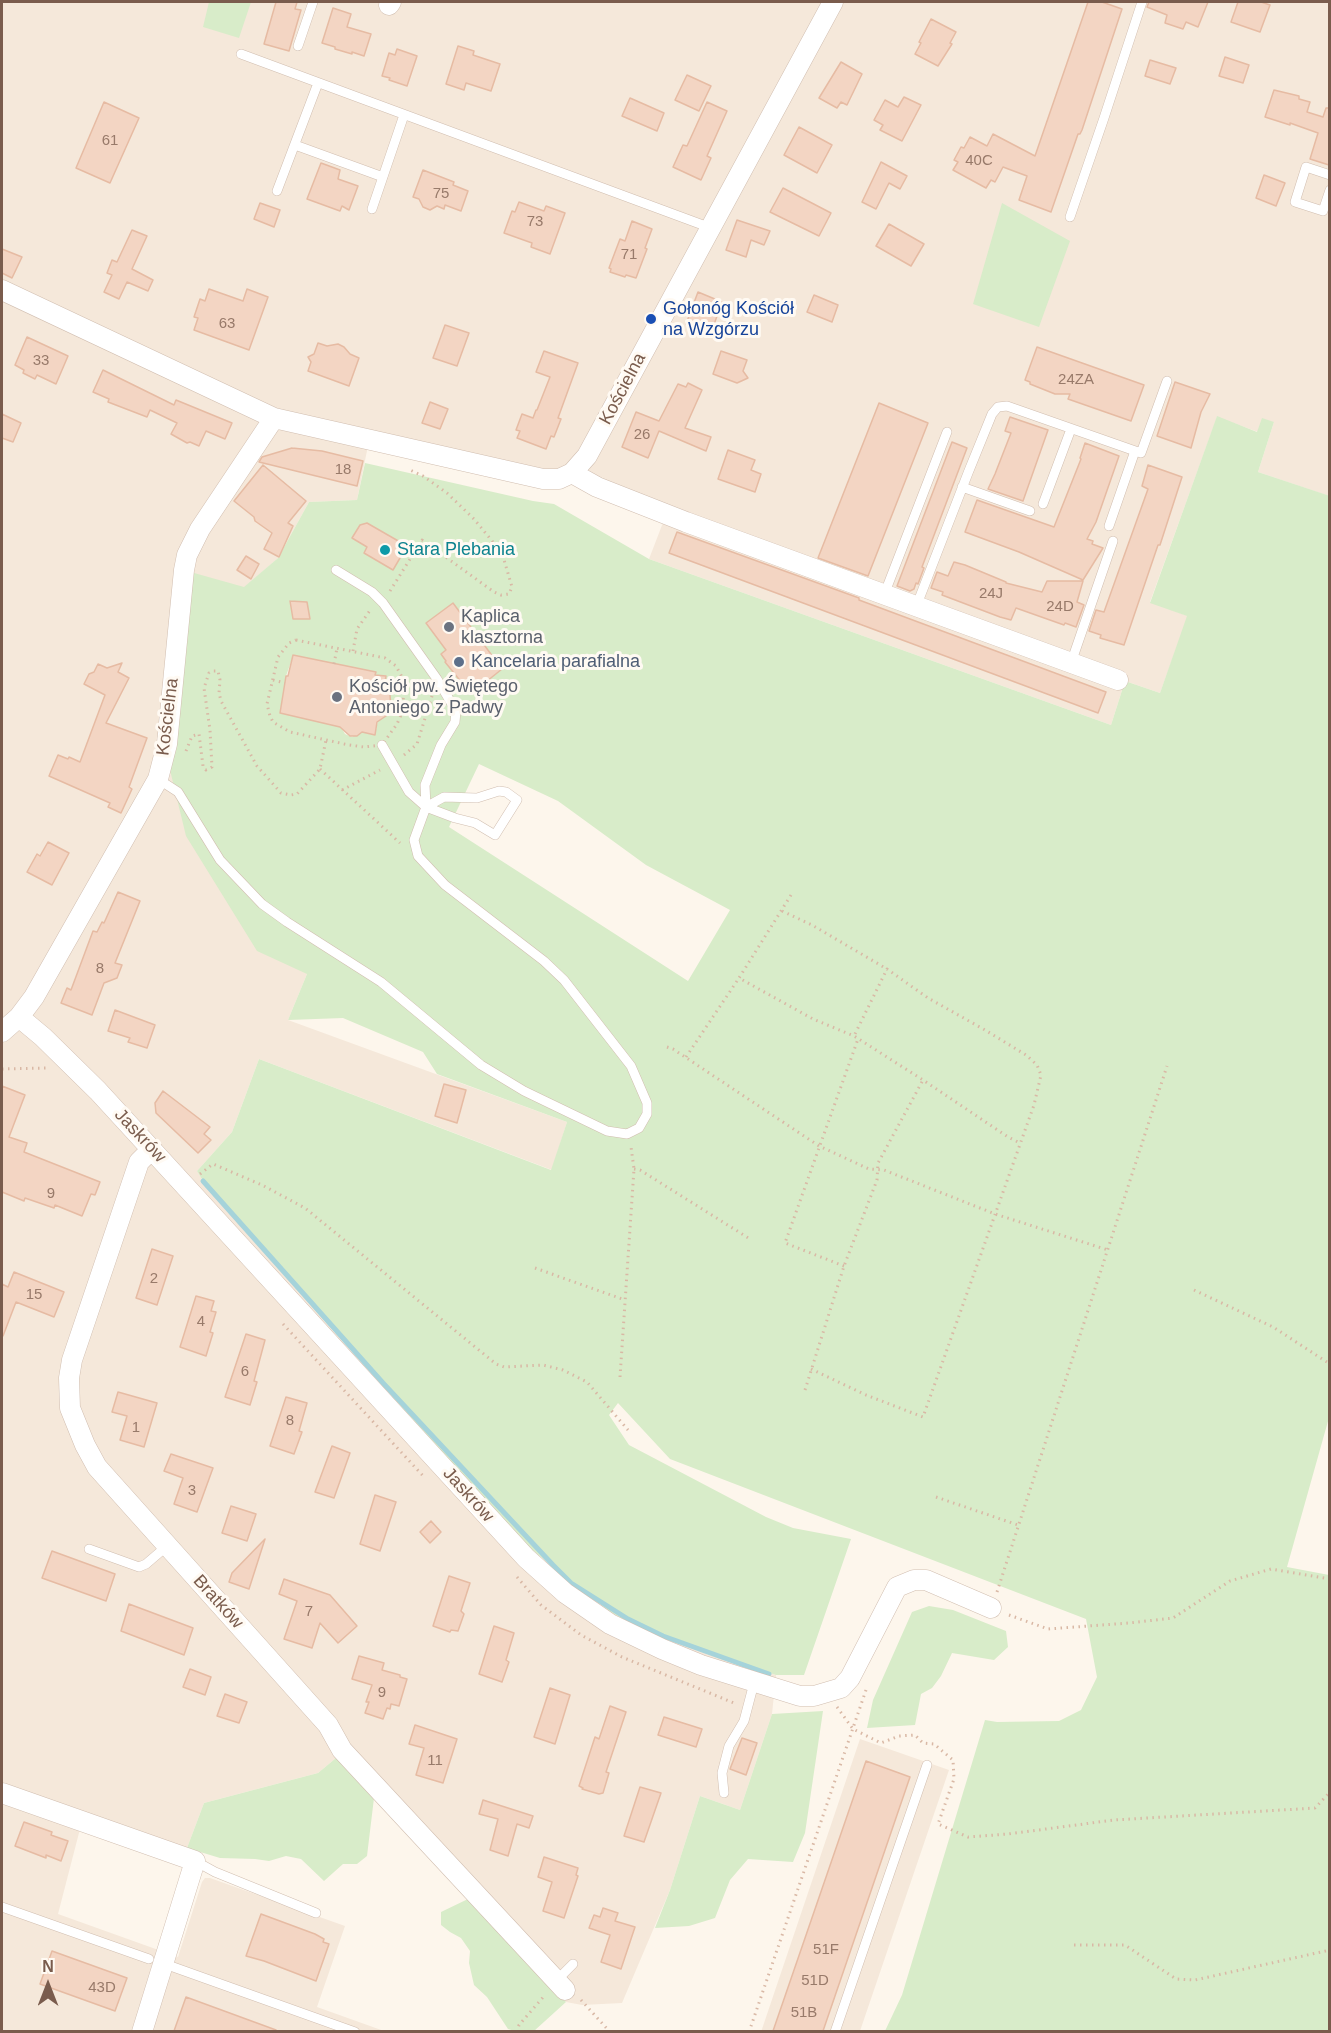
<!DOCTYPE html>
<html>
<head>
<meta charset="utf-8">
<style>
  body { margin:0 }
  #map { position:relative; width:1331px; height:2033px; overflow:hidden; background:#fdf6ec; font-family:Helvetica,sans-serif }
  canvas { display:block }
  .frame { position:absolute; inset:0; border:3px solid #7a5c4d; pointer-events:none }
  .north { position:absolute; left:18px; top:1955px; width:60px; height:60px; -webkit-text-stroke:4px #fffaf3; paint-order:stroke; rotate:0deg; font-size:16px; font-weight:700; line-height:24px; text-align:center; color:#7a5c4d }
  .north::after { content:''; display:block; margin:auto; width:21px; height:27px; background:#7a5c4d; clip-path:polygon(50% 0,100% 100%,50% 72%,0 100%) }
</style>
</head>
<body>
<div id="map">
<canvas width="1331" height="2033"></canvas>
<div class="frame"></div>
<div class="north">N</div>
</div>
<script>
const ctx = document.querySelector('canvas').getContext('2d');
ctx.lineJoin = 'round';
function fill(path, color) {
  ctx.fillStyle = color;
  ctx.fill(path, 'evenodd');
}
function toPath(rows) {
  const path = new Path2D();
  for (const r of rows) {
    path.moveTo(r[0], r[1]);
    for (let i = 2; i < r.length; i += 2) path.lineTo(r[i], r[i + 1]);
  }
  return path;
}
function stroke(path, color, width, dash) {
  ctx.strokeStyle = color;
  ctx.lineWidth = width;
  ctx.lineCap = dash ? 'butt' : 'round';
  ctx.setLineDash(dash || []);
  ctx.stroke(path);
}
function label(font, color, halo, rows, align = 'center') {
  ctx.font = font + ' Helvetica,sans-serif';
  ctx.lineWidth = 6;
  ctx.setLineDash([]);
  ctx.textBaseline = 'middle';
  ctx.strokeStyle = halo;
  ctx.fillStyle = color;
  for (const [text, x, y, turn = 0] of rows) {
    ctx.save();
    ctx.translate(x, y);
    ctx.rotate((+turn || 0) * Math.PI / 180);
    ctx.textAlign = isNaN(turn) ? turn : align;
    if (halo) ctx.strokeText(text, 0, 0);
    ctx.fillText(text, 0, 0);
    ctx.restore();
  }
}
const residential = toPath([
  [2,2,826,2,575,461,554,473,371,431,357,500,309,502,278,558,244,588,307,974,288,1020,567,1122,552,1170,259,1059,232,1132,197,1171,203,1181,516,1537,610,1612,651,1634,776,1675,772,1714,740,1810,700,1796,670,1890,622,2003,582,2005,566,2002,336,1758,318,1773,204,1803,187,1848,80,1829,58,1914,178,1957,202,1882,205,1878,210,1878,345,1926,317,2007,384,2031,2,2032],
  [842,2,1329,2,1329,496,1258,472,1274,422,1258,432,1217,417,1150,602,1188,616,1160,693,1125,681,1111,725,649,559,669,507,600,481,589,470],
  [860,1739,949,1770,860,2031,761,2032]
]);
const green = toPath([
  [209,2,251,2,239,38,203,27],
  [1002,203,1070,241,1039,327,973,304],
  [1217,416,1257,432,1262,418,1274,422,1258,472,1330,496,1330,1414,1287,1567,1329,1575,1329,2031,885,2031,902,1995,985,1720,997,1722,1059,1721,1081,1710,1097,1677,1086,1619,670,1459,618,1403,609,1415,629,1445,766,1517,793,1528,851,1539,804,1675,776,1675,651,1634,610,1612,516,1537,203,1181,197,1171,232,1132,259,1059,551,1170,567,1122,437,1074,423,1052,343,1018,288,1020,307,974,257,951,186,836,170,770,187,571,244,587,278,558,309,502,357,500,365,463,533,501,554,504,649,559,1111,725,1125,681,1160,693,1187,616,1150,603],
  [293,656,375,672,375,675,386,676,384,688,390,695,391,708,386,716,378,720,375,735,361,732,352,737,345,734,341,727,280,713,286,676],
  [479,764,558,801,646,865,730,910,688,981,449,827],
  [929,1606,953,1610,1006,1631,1008,1647,994,1660,952,1653,941,1676,932,1688,921,1694,915,1725,867,1728,873,1700,912,1612],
  [823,1711,805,1833,793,1862,748,1859,730,1880,715,1918,689,1926,655,1928,670,1890,700,1796,740,1810,772,1714],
  [336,1758,374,1798,367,1856,357,1864,343,1864,324,1881,301,1859,286,1856,269,1861,255,1859,220,1858,187,1848,204,1803,318,1773],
  [468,1899,566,2002,534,2031,515,2031,508,2029,487,1997,474,1985,469,1963,470,1951,461,1938,450,1932,441,1925,441,1912]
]);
const stream = toPath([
  [203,1181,383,1383,553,1565,571,1583,628,1619,663,1636,769,1674]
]);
const building = toPath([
  [276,2,297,2,295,9,301,10,289,51,264,44,276,2],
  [1088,2,1102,2,1122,9,1082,130,1080,134,1078,134,1051,212,1019,200,1027,176,1003,167,995,182,991,180,986,188,953,170,958,162,954,160,961,147,964,148,970,137,987,146,993,134,1035,156,1088,2],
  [1149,2,1208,2,1198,27,1186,22,1183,29,1165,23,1167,15,1147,7,1149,2],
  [1238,2,1261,2,1270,5,1260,32,1231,22,1238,2],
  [333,8,351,14,347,27,371,34,364,56,352,52,352,54,335,49,335,47,322,43,333,8],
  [931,19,956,32,950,43,952,44,938,66,915,54,921,43,919,42,931,19],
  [458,46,474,51,473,55,500,64,491,91,466,83,464,90,446,84,458,46],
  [397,49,417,56,407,86,389,80,390,78,382,76,389,53,395,55,397,49],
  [1225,57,1249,65,1243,83,1219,76,1225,57],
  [1150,60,1176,68,1170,84,1145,76,1150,60],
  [841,62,862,74,847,105,841,102,837,108,819,98,841,62],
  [687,75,711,86,699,111,675,100,687,75],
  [1274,90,1299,96,1299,99,1310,102,1307,112,1323,117,1326,108,1329,108,1329,165,1310,159,1318,133,1290,123,1290,125,1265,117,1274,90],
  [904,97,921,105,902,141,880,130,883,125,874,120,885,100,898,107,904,97],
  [630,98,664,113,657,131,622,116,630,98],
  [104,102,139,118,110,183,76,168,104,102],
  [707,102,727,111,707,156,711,158,701,180,673,167,683,145,687,146,707,102],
  [799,127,832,145,817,173,784,155,799,127],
  [881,162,907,176,900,189,889,183,876,209,862,202,881,162],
  [321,163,340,170,338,179,358,186,349,210,342,206,340,211,307,199,321,163],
  [423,170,454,182,453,185,468,191,461,211,445,205,444,209,437,206,430,210,423,207,419,199,413,197,423,170],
  [1264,175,1285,183,1276,206,1256,198,1264,175],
  [783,188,831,213,819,236,770,212,783,188],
  [519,202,544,211,546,206,565,213,550,254,531,247,532,243,504,233,512,211,515,212,519,202],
  [260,203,280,210,274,227,254,219,260,203],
  [737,220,770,231,764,245,751,240,746,257,726,250,737,220],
  [632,221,652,229,645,248,647,249,636,278,626,275,625,277,610,272,611,269,609,268,620,239,625,241,632,221],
  [889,224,924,244,911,266,876,246,889,224],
  [132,230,147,236,132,269,153,280,148,291,127,282,119,299,104,292,112,275,107,273,112,260,117,262,132,230],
  [2,249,22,257,12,278,2,273,2,249],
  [209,289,243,301,247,289,268,297,249,350,194,330,198,318,194,317,200,299,205,301,209,289],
  [698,292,722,302,711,333,686,324,698,292],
  [814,295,838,305,832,322,807,312,814,295],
  [445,325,469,333,457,366,433,358,445,325],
  [27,337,68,356,56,384,37,375,35,379,23,373,24,370,15,365,27,337],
  [318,343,327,346,338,344,344,347,350,354,359,358,349,386,308,371,311,362,308,357,314,354,318,343],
  [1037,347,1144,385,1131,421,1068,399,1070,394,1055,394,1030,384,1030,382,1025,380,1037,347],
  [544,351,578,363,558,418,561,419,554,437,551,436,546,449,517,438,520,431,516,430,522,414,533,418,536,410,537,410,550,377,536,372,544,351],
  [721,351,747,360,743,371,748,378,737,383,713,374,721,351],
  [103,370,174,405,176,400,232,423,225,439,206,431,199,446,190,442,187,443,171,434,177,423,150,410,147,417,108,402,109,399,93,392,103,370],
  [1175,382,1210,394,1201,412,1191,448,1157,436,1175,382],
  [688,383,702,390,685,428,711,437,706,451,659,431,648,458,622,447,636,412,659,421,678,384,686,387,688,383],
  [430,402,448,409,440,429,422,423,430,402],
  [879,403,928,423,868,576,818,558,879,403],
  [2,414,21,423,13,442,2,438,2,414],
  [1010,417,1048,430,1023,501,988,489,995,474,1011,433,1005,431,1010,417],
  [952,442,967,448,925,559,922,567,924,568,918,584,916,583,914,589,910,591,897,586,952,442],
  [1085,443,1119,456,1096,522,1087,539,1093,541,1092,544,1103,548,1083,580,1019,552,965,532,977,500,1054,527,1081,459,1080,458,1085,443],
  [292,448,322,451,363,461,357,486,259,462,262,457,292,448],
  [728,450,755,460,751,470,761,474,755,492,718,479,728,450],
  [263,465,306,501,288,523,293,526,279,557,264,549,272,533,255,521,254,517,234,501,263,465],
  [1148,465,1182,477,1160,545,1158,545,1124,645,1100,638,1101,635,1089,631,1096,610,1104,612,1148,489,1142,486,1148,465],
  [367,523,407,546,393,570,364,553,367,547,352,538,360,525,367,523],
  [677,532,859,598,859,600,1106,692,1098,713,669,553,677,532],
  [246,556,259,564,251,579,237,570,246,556],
  [954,562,965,565,1006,582,1006,583,1042,592,1047,581,1083,581,1077,602,1084,605,1076,627,1065,623,1064,625,1016,608,1011,620,1000,617,942,595,943,592,931,588,937,572,948,576,954,562],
  [290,601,307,602,310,619,293,619,290,601],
  [453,603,502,669,471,694,445,662,446,661,441,654,446,650,426,623,453,603],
  [293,655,376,672,375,675,386,676,384,687,390,695,391,708,386,716,377,722,375,735,362,732,357,736,350,736,340,727,280,713,286,676,288,676,293,655],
  [122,663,118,672,129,678,106,723,147,738,129,787,132,789,121,813,108,807,110,803,49,776,58,755,68,759,69,757,80,762,105,695,84,684,89,674,94,672,98,664,107,668,122,663],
  [48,842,69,853,52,885,27,872,37,854,40,856,48,842],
  [118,892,140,901,115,963,122,965,117,978,104,983,92,1015,61,1003,67,988,71,990,93,931,97,932,102,922,104,923,118,892],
  [115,1010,155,1025,147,1048,128,1042,130,1038,108,1031,115,1010],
  [444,1084,466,1090,457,1123,435,1116,444,1084],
  [2,1086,25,1095,9,1137,27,1143,24,1152,100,1182,95,1195,91,1194,82,1216,55,1205,54,1208,25,1198,24,1201,2,1192,2,1086],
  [163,1091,210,1127,204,1134,211,1140,198,1153,156,1113,155,1103,163,1091],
  [152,1249,173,1256,157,1305,136,1298,152,1249],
  [14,1272,64,1292,54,1317,16,1302,3,1336,2,1336,2,1284,8,1287,14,1272],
  [196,1296,214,1301,211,1311,216,1312,210,1332,213,1333,206,1356,180,1347,196,1296],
  [246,1334,265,1340,254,1381,257,1382,250,1405,225,1397,246,1334],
  [118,1392,157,1403,144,1447,120,1440,127,1416,112,1412,118,1392],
  [286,1397,307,1403,299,1431,302,1432,294,1454,270,1446,286,1397],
  [332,1446,350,1453,334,1498,315,1492,332,1446],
  [171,1454,213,1468,197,1512,174,1504,183,1478,164,1471,171,1454],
  [375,1495,396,1502,380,1551,360,1544,375,1495],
  [231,1506,256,1514,247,1541,222,1533,231,1506],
  [431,1521,441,1532,430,1543,420,1532,431,1521],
  [265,1539,249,1589,229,1582,232,1573,265,1539],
  [52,1551,115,1574,106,1601,42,1578,52,1551],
  [449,1576,470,1583,461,1611,464,1614,458,1631,451,1630,450,1632,433,1626,449,1576],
  [284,1579,330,1595,357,1626,338,1643,320,1623,312,1648,284,1639,297,1601,279,1594,284,1579],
  [129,1604,193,1628,184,1655,121,1631,129,1604],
  [494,1626,514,1633,506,1660,509,1662,502,1682,479,1674,494,1626],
  [359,1656,384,1663,382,1670,400,1675,400,1677,407,1679,399,1706,391,1704,390,1709,387,1708,383,1719,365,1713,369,1702,366,1702,372,1685,352,1679,359,1656],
  [190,1669,211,1677,205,1695,183,1687,190,1669],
  [550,1688,570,1695,555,1744,534,1737,550,1688],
  [225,1694,247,1702,239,1723,217,1716,225,1694],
  [610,1706,626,1712,606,1772,609,1773,603,1793,599,1794,582,1789,583,1788,579,1786,595,1737,599,1739,610,1706],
  [664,1717,702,1729,696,1747,658,1735,664,1717],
  [415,1725,457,1739,443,1783,416,1775,424,1748,409,1744,415,1725],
  [742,1738,757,1743,746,1775,730,1769,742,1738],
  [866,1761,910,1777,823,2031,773,2031,866,1761],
  [640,1787,661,1793,644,1842,624,1836,640,1787],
  [483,1800,533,1816,529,1828,517,1824,508,1856,490,1850,498,1819,479,1814,483,1800],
  [24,1822,52,1832,51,1835,68,1841,61,1861,46,1855,46,1858,15,1846,24,1822],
  [544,1857,578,1868,576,1875,578,1876,564,1918,543,1911,552,1882,538,1877,544,1857],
  [603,1908,618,1913,615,1921,635,1927,621,1969,601,1962,610,1935,589,1928,594,1915,600,1917,603,1908],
  [261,1914,315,1934,324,1939,323,1942,329,1944,316,1981,264,1961,246,1956,261,1914],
  [52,1951,127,1978,115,2011,40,1984,52,1951],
  [186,1997,276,2030,275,2031,174,2031,186,1997]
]);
const path = toPath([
  [390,591,422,540,494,592,501,595,509,594,512,587,502,553,474,519,447,493,423,476,410,470],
  [296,640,385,658,396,666,402,677,404,693,401,715,397,724,382,745,364,747,349,745,290,732,273,722,270,716,267,704,278,657,289,643,296,640],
  [353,651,357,629,371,609],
  [334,664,337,648],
  [273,680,285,683],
  [391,703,401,705],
  [186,751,192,736,199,734,203,766,206,770,212,767,210,730,204,688,209,673,213,671,218,671,220,680,219,693,221,701,257,766,281,793,291,795,297,794,320,769,326,740],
  [404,755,417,744,432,696],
  [320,769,400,843],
  [342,790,380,770],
  [791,895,739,978,813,1019,854,1036,923,1080,1008,1137,1020,1143],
  [782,911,812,925,887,969],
  [667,1047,673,1049,819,1146,869,1169,884,1170,995,1214,1108,1250],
  [686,1057,739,978],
  [2,1069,47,1068],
  [634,1169,640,1170,750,1239],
  [200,1174,213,1164,262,1185,305,1208,496,1364,504,1367,543,1365,563,1370,587,1382,628,1430],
  [844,1266,785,1243,858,1039],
  [535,1268,625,1300],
  [1194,1290,1273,1327,1330,1364],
  [283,1324,425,1478],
  [811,1369,866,1395,923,1417,1034,1105,1041,1075,1037,1065,1026,1055,985,1030,928,998,887,969,854,1036],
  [620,1377,634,1169,631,1147],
  [805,1390,844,1266,877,1180,878,1163,923,1080],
  [936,1497,1018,1525],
  [517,1577,541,1605,581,1635,622,1657,734,1703],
  [997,1592,1167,1066],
  [1009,1615,1048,1629,1129,1623,1173,1618,1230,1581,1271,1569,1330,1579],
  [837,1707,853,1729,881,1743,899,1736,915,1735,923,1743,934,1744,953,1760,954,1779,938,1824,968,1837,1008,1834,1114,1820,1315,1808,1330,1792],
  [1074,1945,1125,1945,1176,1979,1195,1980,1330,1950],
  [581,2000,610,2032],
  [517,2032,519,2025,545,1995],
  [749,2032,866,1690]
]);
const lane = toPath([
  [298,46,313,2],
  [241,54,711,228],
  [295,145,383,177],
  [1330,175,1306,167,1295,202,1323,211,1330,190],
  [277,191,318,83],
  [372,209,404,115],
  [1070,217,1104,118,1142,2],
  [962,487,1030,511],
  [1043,504,1071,429],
  [1109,526,1135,451],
  [884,595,947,432],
  [916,607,968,473,992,414,998,407,1007,406,1141,453,1167,381],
  [1071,663,1113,541],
  [382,745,409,792,426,807,455,818,475,823,495,835,517,800,506,792,499,791,477,798,444,797,426,807],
  [158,779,178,792,220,860,262,904,287,922,381,982,481,1065,524,1091,607,1131,627,1134,639,1128,647,1114,647,1103,631,1066,564,980,544,961,445,885,418,856,414,840,426,807,425,785,441,745,455,722,456,711,437,679,383,603,372,592,336,570],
  [89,1549,139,1567,146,1564,167,1546],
  [724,1793,722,1773,729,1746,744,1721,754,1683],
  [195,1861,215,1872,316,1913],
  [2,1907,149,1959],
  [162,1963,355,2032],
  [556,1981,573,1964],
  [835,2032,927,1765]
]);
const street = toPath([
  [389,5,391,2],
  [2,290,274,418,543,479,559,479,572,473,587,456,833,2],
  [572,473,597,487,686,522,1118,680],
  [19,1017,43,1037,98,1091,526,1558,565,1593,610,1624,662,1649,701,1665,800,1696,814,1696,841,1688,850,1678,897,1587,914,1580,926,1580,991,1608],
  [2,1032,19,1017,34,997,158,779,167,744,184,570,187,555,200,529,274,418],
  [152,1149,139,1162,72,1360,69,1378,70,1408,85,1445,97,1467,328,1725,342,1750,565,1990],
  [2,1793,195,1861,142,2032]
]);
const markers = [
  [651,319,6,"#1a4fb4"],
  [385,550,6,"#0f9aa8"],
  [449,627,6,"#6b7280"],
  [459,662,6,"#5c6f8a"],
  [337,697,6,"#6b7280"]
];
const numberNames = [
  ["61",110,141],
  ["40C",979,161],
  ["75",441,194],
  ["73",535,222],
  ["71",629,255],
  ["63",227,324],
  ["33",41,361],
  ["24ZA",1076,380],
  ["26",642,435],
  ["18",343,470],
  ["24J",991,594],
  ["24D",1060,607],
  ["8",100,969],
  ["9",51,1194],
  ["2",154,1279],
  ["15",34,1295],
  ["4",201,1322],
  ["6",245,1372],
  ["8",290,1421],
  ["1",136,1428],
  ["3",192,1491],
  ["7",309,1612],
  ["9",382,1693],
  ["11",435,1761],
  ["51F",826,1950],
  ["51D",815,1981],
  ["43D",102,1988],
  ["51B",804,2013]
];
const transitNames = [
  ["Gołonóg Kościół",663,309],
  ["na Wzgórzu",663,330]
];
const streetNames = [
  ["Kościelna",623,389,-62],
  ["Kościelna",168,717,-83],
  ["Jaskrów",140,1136,47],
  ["Jaskrów",468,1495,48],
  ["Bratków",218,1602,48]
];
const cultureNames = [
  ["Stara Plebania",397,550]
];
const worshipNames = [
  ["Kaplica",461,617],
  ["klasztorna",461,638],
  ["Kościół pw. Świętego",349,687],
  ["Antoniego z Padwy",349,708]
];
const serviceNames = [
  ["Kancelaria parafialna",471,662]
];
fill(residential, '#f5e8da');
fill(green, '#d8ecc9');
stroke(stream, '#a5d3da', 5);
fill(building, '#f3d5c3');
stroke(building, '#e6bba3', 1.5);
stroke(lane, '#d1beb0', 10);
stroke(street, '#d1beb0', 21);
stroke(path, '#d9b8a5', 3, [1.5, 4.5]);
stroke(lane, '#fff', 9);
stroke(street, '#fff', 20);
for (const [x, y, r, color] of markers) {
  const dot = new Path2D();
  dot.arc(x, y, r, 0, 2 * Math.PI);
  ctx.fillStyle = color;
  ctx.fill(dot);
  stroke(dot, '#fffaf3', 2);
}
label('15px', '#987a6a', null, numberNames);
label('18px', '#164399', '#fffaf3', transitNames, 'left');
label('18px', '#7a5c4d', '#fffaf3', streetNames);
label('18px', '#0d838f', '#fffaf3', cultureNames, 'left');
label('18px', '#5b616d', '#fffaf3', worshipNames, 'left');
label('18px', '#4e5e75', '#fffaf3', serviceNames, 'left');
</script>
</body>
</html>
